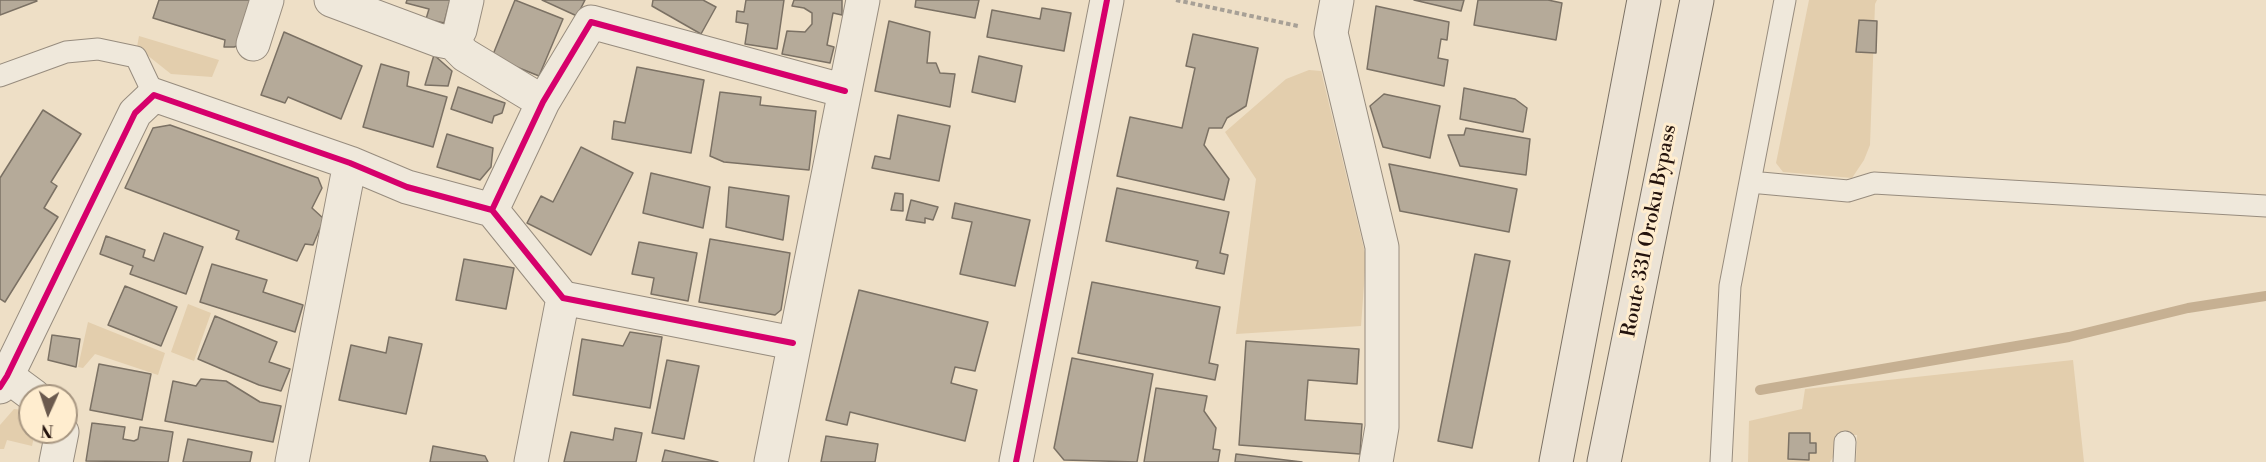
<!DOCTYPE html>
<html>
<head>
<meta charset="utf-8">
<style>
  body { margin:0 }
  #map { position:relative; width:2266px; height:462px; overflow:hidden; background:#eedfc6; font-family:"Libre Bodoni",serif }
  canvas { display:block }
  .north { position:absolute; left:18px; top:384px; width:60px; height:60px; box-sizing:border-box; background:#ffedcf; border:2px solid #a79681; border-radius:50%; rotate:183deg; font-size:16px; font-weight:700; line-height:24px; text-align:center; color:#24130d }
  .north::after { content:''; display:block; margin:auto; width:21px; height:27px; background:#6b5a4e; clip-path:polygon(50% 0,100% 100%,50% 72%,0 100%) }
</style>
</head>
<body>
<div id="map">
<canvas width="2266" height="462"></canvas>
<div class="north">N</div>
</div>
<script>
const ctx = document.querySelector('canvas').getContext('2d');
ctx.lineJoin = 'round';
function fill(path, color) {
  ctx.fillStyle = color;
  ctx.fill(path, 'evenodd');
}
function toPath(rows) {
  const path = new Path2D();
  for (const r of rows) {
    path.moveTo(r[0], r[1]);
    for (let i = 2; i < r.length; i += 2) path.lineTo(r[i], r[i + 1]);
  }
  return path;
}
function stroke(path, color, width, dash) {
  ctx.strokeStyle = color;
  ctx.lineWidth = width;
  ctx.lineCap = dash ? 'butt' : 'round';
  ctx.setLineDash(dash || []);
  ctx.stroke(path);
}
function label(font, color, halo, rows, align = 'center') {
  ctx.font = font + ' "Libre Bodoni",serif';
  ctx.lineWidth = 6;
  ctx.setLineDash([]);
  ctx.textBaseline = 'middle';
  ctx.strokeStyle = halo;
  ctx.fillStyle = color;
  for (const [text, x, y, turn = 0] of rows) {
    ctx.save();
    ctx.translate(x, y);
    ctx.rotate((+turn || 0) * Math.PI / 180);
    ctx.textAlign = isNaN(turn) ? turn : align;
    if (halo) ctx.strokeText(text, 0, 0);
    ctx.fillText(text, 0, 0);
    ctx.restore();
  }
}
const green = toPath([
  [1809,0,1877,0,1875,4,1870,145,1864,160,1852,178,1783,172,1776,163],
  [139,36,219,60,212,77,171,74,137,47],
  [1309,70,1321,71,1366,257,1361,326,1236,334,1256,179,1225,132,1286,79],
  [188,304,211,313,194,361,171,352],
  [88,322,165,353,158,375,95,354,83,368,78,367],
  [2073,360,2084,462,1856,462,1857,435,1835,435,1835,454,1830,462,1748,462,1749,421,1802,409,1805,389],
  [14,409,24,410,30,415,30,432,35,432,32,446,7,440,4,449,0,449,0,425]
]);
const stream = toPath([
  [1760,390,2069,337,2188,308,2266,296]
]);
const building = toPath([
  [0,0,36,0,37,1,0,15,0,0],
  [159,0,252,0,240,45,234,47,224,47,225,40,153,18,159,0],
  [407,0,450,0,444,23,426,19,429,9,406,3,407,0],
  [515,0,563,19,539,76,492,57,515,0],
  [542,0,585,0,577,16,542,0],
  [653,0,703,0,716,7,701,34,652,6,653,0],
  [746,0,784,0,777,49,745,44,748,24,736,22,737,11,744,12,746,0],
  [794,0,842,0,842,15,833,13,827,45,834,47,830,63,782,54,787,31,805,32,812,24,812,13,804,8,792,6,794,0],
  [916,0,979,0,975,18,915,7,916,0],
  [1414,0,1464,0,1461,11,1414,0],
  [1478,0,1548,0,1562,3,1556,40,1474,25,1478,0],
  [1376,6,1449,22,1447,40,1441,39,1438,58,1448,60,1444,86,1367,69,1376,6],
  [1042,8,1071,13,1064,51,987,37,992,10,1040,19,1042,8],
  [1859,20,1877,21,1876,53,1856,52,1859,20],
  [889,21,930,32,927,63,936,63,940,73,955,74,950,107,875,91,889,21],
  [284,32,362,66,341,119,288,97,285,103,261,95,284,32],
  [1193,34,1258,48,1246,106,1227,118,1222,128,1209,128,1204,145,1229,179,1224,200,1117,176,1130,117,1182,128,1195,68,1186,66,1193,34],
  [434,55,452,71,448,86,425,85,434,55],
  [979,56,1022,66,1015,102,972,92,979,56],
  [381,64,409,72,407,86,447,97,433,147,363,127,381,64],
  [637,67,704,80,691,153,612,139,614,121,625,123,637,67],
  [458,87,505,103,502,113,494,116,492,123,451,109,458,87],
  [1464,88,1515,99,1527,108,1523,132,1460,119,1464,88],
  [720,92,761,97,760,105,816,111,809,170,724,162,710,156,720,92],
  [1384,94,1440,106,1430,158,1383,147,1370,106,1384,94],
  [43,110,81,134,51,182,57,186,44,208,58,217,5,302,0,299,0,178,43,110],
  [898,115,950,126,939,181,872,168,875,156,890,159,898,115],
  [170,125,318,178,322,188,312,208,324,219,313,245,305,244,297,261,236,239,239,231,125,188,153,128,170,125],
  [1466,128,1530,139,1526,175,1460,166,1448,135,1464,135,1466,128],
  [447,134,493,148,491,167,480,180,437,167,447,134],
  [581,147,633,173,591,255,527,223,541,196,553,202,581,147],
  [1389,164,1517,189,1509,232,1400,211,1389,164],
  [651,173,710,187,703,228,643,213,651,173],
  [729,187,789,196,783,240,726,227,729,187],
  [1117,188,1229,212,1220,253,1228,255,1224,274,1196,268,1198,261,1106,241,1117,188],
  [895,193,903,194,903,211,891,210,895,193],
  [911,200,938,207,933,220,925,218,925,223,906,220,911,200],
  [955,203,1030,220,1015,286,960,274,972,222,952,218,955,203],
  [164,233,203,247,186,294,130,274,133,266,100,254,106,236,145,250,143,257,154,261,164,233],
  [710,239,790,253,781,310,775,315,699,302,710,239],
  [639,242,697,253,688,301,651,294,654,278,632,274,639,242],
  [1475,254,1510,261,1472,448,1438,441,1475,254],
  [464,259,514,268,506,309,456,300,464,259],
  [212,264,267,280,263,292,303,305,295,332,200,302,212,264],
  [1092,282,1220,307,1209,363,1218,365,1215,380,1078,353,1092,282],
  [125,286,177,307,161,346,108,325,125,286],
  [859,290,988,322,975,371,955,367,951,383,977,390,965,441,850,412,847,425,826,420,859,290],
  [215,316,277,342,269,362,290,369,281,391,259,385,198,359,215,316],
  [630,332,662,337,650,408,573,395,582,339,623,346,630,332],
  [52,335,80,339,76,367,48,360,52,335],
  [389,337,422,344,406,414,339,400,351,345,386,353,389,337],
  [1246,341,1359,349,1357,384,1308,380,1305,420,1362,424,1360,454,1239,445,1246,341],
  [1072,358,1153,374,1137,462,1064,460,1054,448,1072,358],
  [667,360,699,366,684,439,652,433,667,360],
  [99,364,151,374,142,420,90,410,99,364],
  [201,379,226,381,260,402,281,406,273,442,165,421,173,381,196,386,201,379],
  [1156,388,1207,396,1204,411,1216,428,1213,449,1220,450,1218,462,1144,462,1156,388],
  [92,423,125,427,123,439,134,441,138,439,140,427,173,432,168,462,86,461,92,423],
  [615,428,642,433,636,462,564,462,571,432,613,440,615,428],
  [1789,433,1810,433,1810,443,1816,443,1816,453,1809,453,1809,460,1788,459,1789,433],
  [826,436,878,444,875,462,821,462,826,436],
  [188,439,252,452,250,462,183,462,188,439],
  [433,446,485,456,488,462,430,462,433,446],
  [665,450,718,462,662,462,665,450],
  [1236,454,1302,462,1235,462,1236,454]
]);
const path = toPath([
  [1176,0,1298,26]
]);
const service = toPath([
  [0,76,66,52,98,49,136,57,154,95],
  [1750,182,1848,191,1874,183,2266,206],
  [1721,462,1730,286,1785,0],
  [1844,462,1845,442]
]);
const minor = toPath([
  [331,0,438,40,453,43,465,55,543,102],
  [1337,0,1331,33,1382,247,1382,427,1376,462],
  [453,43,460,30,467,0],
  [253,44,267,0],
  [492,210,543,102,591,22,845,91],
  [7,376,34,396],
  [0,387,7,376,135,113,154,95,350,163,407,187,492,210,563,298,793,343],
  [56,462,62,432],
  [292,462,350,163],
  [531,462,563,298],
  [771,462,863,0]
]);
const tertiary = toPath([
  [1016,462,1107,0]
]);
const trunk = toPath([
  [1556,462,1644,0],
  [1604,462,1697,0]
]);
const cycleway = toPath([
  [492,210,543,102,591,22,845,91],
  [0,387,7,376,135,113,154,95,350,163,407,187,492,210,563,298,793,343],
  [1016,462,1107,0]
]);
const streetNames = [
  ["Route 331 Oroku Bypass",1650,231,-79]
];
fill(green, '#e3cead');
stroke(stream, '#c6b092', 10);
fill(building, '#b5aa99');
stroke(building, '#7b7164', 1.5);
stroke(service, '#978c7e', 23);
stroke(minor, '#978c7e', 35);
stroke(tertiary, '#978c7e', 35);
stroke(trunk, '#7b7164', 35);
stroke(path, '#a7a096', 4, [4.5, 3]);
stroke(service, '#efe8db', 21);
stroke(minor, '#efe8db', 33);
stroke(tertiary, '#efe8db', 33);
stroke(trunk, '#ece3d5', 33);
stroke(cycleway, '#d6006c', 6);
label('20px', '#24130d', '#ffedcf', streetNames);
</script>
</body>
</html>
